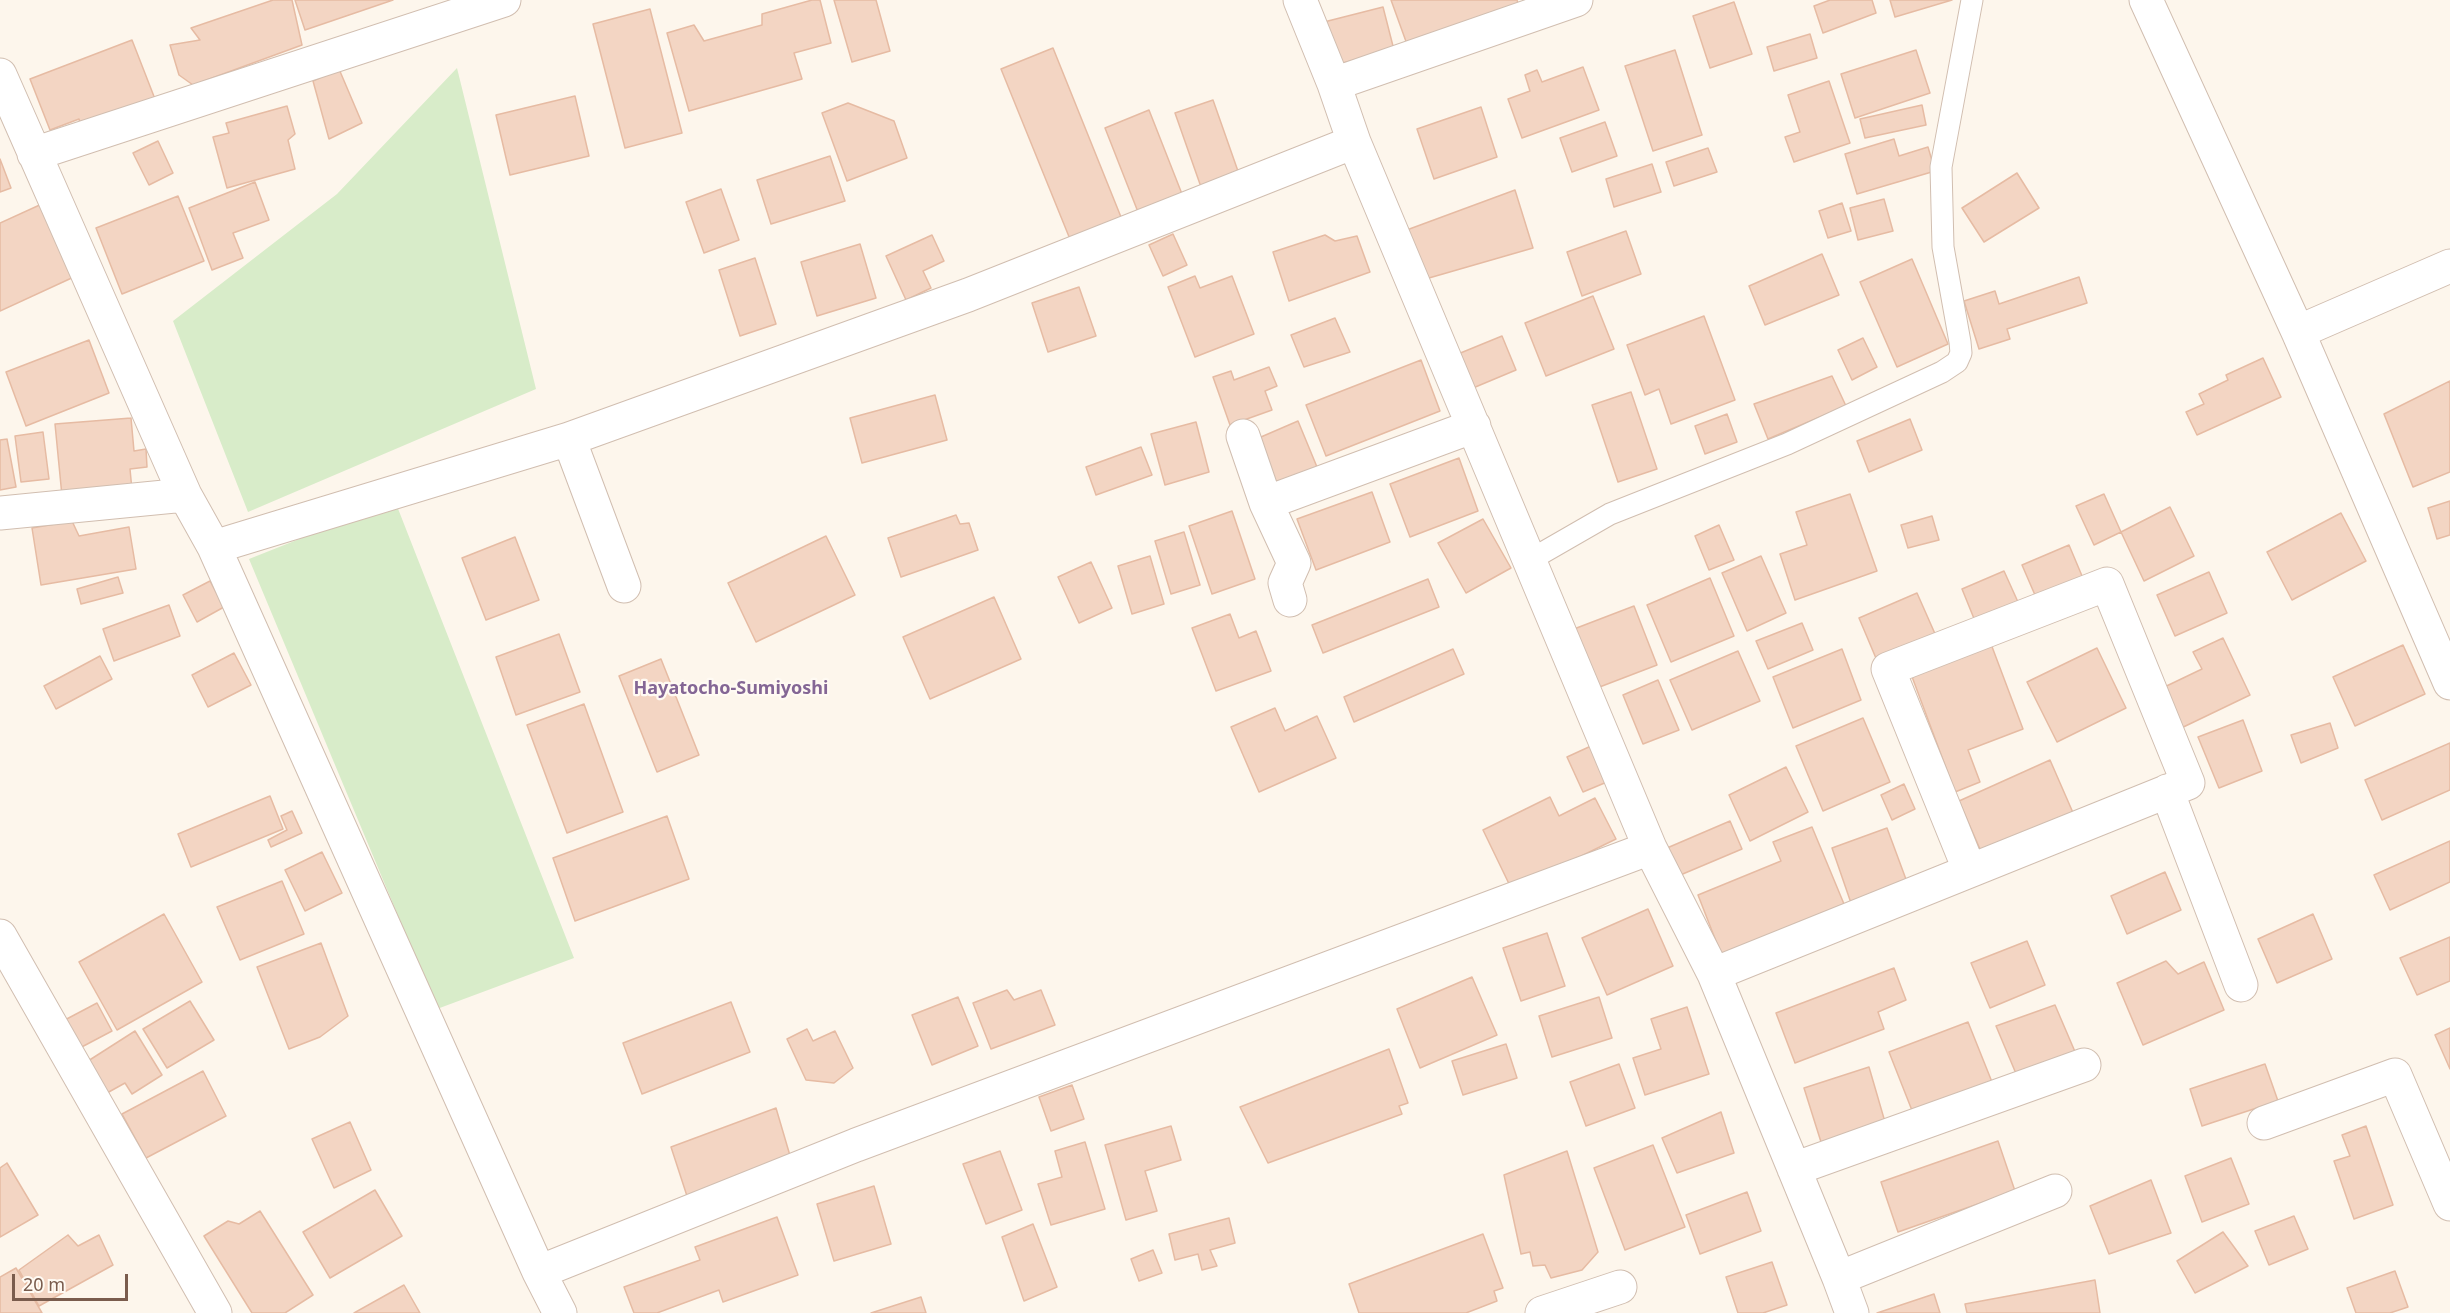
<!DOCTYPE html>
<html>
<head>
<meta charset="utf-8">
<style>
  body { margin:0 }
  #map { position:relative; width:2450px; height:1313px; overflow:hidden; background:#fdf6ec; font-family:"Noto Sans",sans-serif }
  canvas { display:block }
  .scale { position:absolute; left:12px; top:1274px; width:116px; height:27px; box-sizing:border-box; border:3px solid #7a5c4d; border-top:0; padding-left:8px; font-size:18px; line-height:21px; white-space:nowrap; color:#7a5c4d; -webkit-text-stroke:4px #fffaf3; paint-order:stroke }
</style>
</head>
<body>
<div id="map">
<canvas width="2450" height="1313"></canvas>
<div class="scale">20 m</div>
</div>
<script>
const ctx = document.querySelector('canvas').getContext('2d');
ctx.lineJoin = 'round';
function fill(path, color) {
  ctx.fillStyle = color;
  ctx.fill(path, 'evenodd');
}
function toPath(rows) {
  const path = new Path2D();
  for (const r of rows) {
    path.moveTo(r[0], r[1]);
    for (let i = 2; i < r.length; i += 2) path.lineTo(r[i], r[i + 1]);
  }
  return path;
}
function stroke(path, color, width, dash) {
  ctx.strokeStyle = color;
  ctx.lineWidth = width;
  ctx.lineCap = dash ? 'butt' : 'round';
  ctx.setLineDash(dash || []);
  ctx.stroke(path);
}
function label(font, color, halo, rows, align = 'center') {
  ctx.font = font + ' "Noto Sans",sans-serif';
  ctx.lineWidth = 4.5;
  ctx.setLineDash([]);
  ctx.textBaseline = 'middle';
  ctx.strokeStyle = halo;
  ctx.fillStyle = color;
  for (const [text, x, y, turn = 0] of rows) {
    ctx.save();
    ctx.translate(x, y);
    ctx.rotate((+turn || 0) * Math.PI / 180);
    ctx.textAlign = isNaN(turn) ? turn : align;
    if (halo) ctx.strokeText(text, 0, 0);
    ctx.fillText(text, 0, 0);
    ctx.restore();
  }
}
const green = toPath([
  [457,68,536,389,248,512,173,321,337,194],
  [395,501,574,958,437,1009,249,559]
]);
const building = toPath([
  [273,0,292,0,302,45,193,85,179,75,170,45,200,40,191,28,273,0],
  [295,0,393,0,305,30,295,0],
  [812,0,820,0,831,43,794,53,802,79,689,111,667,33,694,25,704,41,762,25,762,14,812,0],
  [834,0,876,0,890,51,852,62,834,0],
  [1391,0,1517,0,1520,9,1408,47,1391,0],
  [1830,0,1872,0,1876,13,1823,33,1814,6,1830,0],
  [1890,0,1952,0,1895,17,1890,0],
  [1734,2,1752,54,1710,68,1693,16,1734,2],
  [1383,7,1394,50,1335,65,1324,22,1383,7],
  [650,9,682,133,625,148,593,24,650,9],
  [1810,34,1817,58,1774,71,1767,47,1810,34],
  [132,40,155,99,82,128,79,119,50,130,30,79,132,40],
  [1053,48,1125,227,1074,249,1001,69,1053,48],
  [1675,50,1702,135,1653,151,1625,66,1675,50],
  [1916,50,1930,93,1855,118,1841,74,1916,50],
  [1583,67,1599,110,1522,138,1508,99,1530,91,1525,75,1537,70,1542,82,1583,67],
  [339,69,362,123,329,139,313,81,339,69],
  [1829,81,1850,143,1794,162,1785,137,1800,132,1788,95,1829,81],
  [575,96,589,156,510,175,496,115,575,96],
  [1213,100,1239,174,1201,187,1175,113,1213,100],
  [848,103,894,121,907,158,847,181,822,113,848,103],
  [1922,105,1926,125,1865,138,1860,119,1922,105],
  [287,106,295,134,288,140,295,169,227,188,213,137,229,133,226,123,287,106],
  [1481,107,1497,157,1434,179,1417,129,1481,107],
  [1149,110,1182,194,1138,212,1105,128,1149,110],
  [1605,122,1617,156,1572,172,1560,138,1605,122],
  [1894,139,1899,156,1928,147,1935,171,1857,194,1845,154,1894,139],
  [158,141,173,173,149,185,133,153,158,141],
  [1708,148,1717,172,1674,186,1666,162,1708,148],
  [830,156,845,201,771,224,757,180,830,156],
  [0,159,11,188,0,192,0,159],
  [1652,164,1661,192,1614,207,1606,179,1652,164],
  [2017,173,2039,208,1984,242,1962,208,2017,173],
  [255,182,269,220,233,233,243,258,212,270,189,208,255,182],
  [721,189,739,240,704,253,686,202,721,189],
  [1515,190,1533,248,1422,280,1404,231,1515,190],
  [178,196,204,261,122,294,96,228,178,196],
  [1884,199,1893,231,1858,240,1850,208,1884,199],
  [44,203,76,276,0,311,0,223,44,203],
  [1842,203,1851,231,1828,238,1819,211,1842,203],
  [1626,231,1641,274,1582,296,1567,252,1626,231],
  [1173,234,1187,265,1163,276,1149,245,1173,234],
  [932,235,944,261,923,271,931,288,906,300,886,256,932,235],
  [1325,235,1335,241,1357,236,1370,272,1289,301,1273,252,1325,235],
  [860,244,876,298,817,316,801,262,860,244],
  [1822,254,1839,295,1765,325,1749,286,1822,254],
  [755,258,776,324,740,336,719,270,755,258],
  [1912,259,1948,344,1897,367,1860,282,1912,259],
  [1195,276,1200,288,1232,276,1254,334,1195,357,1168,287,1195,276],
  [2079,277,2087,303,2007,329,2010,339,1979,349,1964,301,1995,291,1999,304,2079,277],
  [1079,287,1096,336,1048,352,1032,303,1079,287],
  [1593,296,1614,349,1546,376,1525,323,1593,296],
  [1704,316,1735,400,1671,424,1659,389,1645,395,1627,345,1704,316],
  [1335,318,1350,352,1304,367,1291,335,1335,318],
  [1502,336,1516,370,1473,388,1458,354,1502,336],
  [1863,338,1877,367,1852,380,1838,350,1863,338],
  [89,340,109,393,26,426,6,372,89,340],
  [2263,358,2281,397,2197,435,2186,412,2204,404,2199,394,2228,380,2226,375,2263,358],
  [1421,360,1440,411,1326,456,1306,405,1421,360],
  [1269,367,1277,386,1265,391,1272,410,1230,425,1213,377,1231,371,1234,380,1269,367],
  [1832,376,1846,406,1768,439,1754,404,1832,376],
  [2450,381,2450,472,2413,487,2384,414,2450,381],
  [1631,392,1657,469,1618,482,1592,405,1631,392],
  [935,395,947,440,862,463,850,418,935,395],
  [1727,414,1737,442,1705,454,1695,426,1727,414],
  [131,418,134,451,146,449,147,467,130,469,132,490,62,496,55,424,131,418],
  [1910,419,1922,450,1869,472,1857,441,1910,419],
  [1298,421,1317,467,1273,486,1254,440,1298,421],
  [1196,422,1209,472,1165,485,1151,434,1196,422],
  [43,432,49,479,21,482,15,436,43,432],
  [7,439,16,487,0,490,0,440,7,439],
  [1141,447,1152,475,1096,495,1086,467,1141,447],
  [1459,458,1478,511,1410,537,1390,484,1459,458],
  [1372,492,1390,542,1316,570,1297,519,1372,492],
  [1850,494,1877,571,1795,600,1780,554,1807,545,1796,512,1850,494],
  [2104,494,2121,532,2094,545,2076,506,2104,494],
  [2450,501,2450,535,2437,539,2428,508,2450,501],
  [2170,507,2194,556,2144,581,2121,532,2170,507],
  [1232,511,1255,579,1212,594,1189,526,1232,511],
  [2341,513,2366,561,2292,600,2267,552,2341,513],
  [956,515,960,524,969,523,978,550,901,577,888,538,956,515],
  [1932,516,1939,540,1908,548,1901,525,1932,516],
  [1483,519,1511,568,1466,593,1438,543,1483,519],
  [72,521,79,536,129,527,136,569,41,585,32,528,72,521],
  [1719,525,1734,560,1709,570,1695,536,1719,525],
  [1184,532,1200,585,1171,594,1155,541,1184,532],
  [826,536,855,595,756,642,728,583,826,536],
  [515,537,539,600,486,620,462,558,515,537],
  [2069,545,2085,583,2038,602,2022,565,2069,545],
  [1150,556,1164,604,1132,614,1118,566,1150,556],
  [1761,556,1786,613,1747,631,1722,573,1761,556],
  [1091,562,1112,608,1079,623,1058,577,1091,562],
  [2004,571,2018,602,1975,621,1962,589,2004,571],
  [2209,572,2227,613,2175,636,2157,595,2209,572],
  [118,577,123,593,81,604,77,589,118,577],
  [1710,578,1734,636,1671,662,1647,605,1710,578],
  [1428,579,1439,607,1323,653,1312,625,1428,579],
  [210,581,224,607,197,622,183,595,210,581],
  [1917,593,1936,636,1878,663,1859,618,1917,593],
  [994,597,1021,659,930,699,903,637,994,597],
  [169,605,180,636,114,661,103,629,169,605],
  [1634,606,1657,665,1597,688,1574,629,1634,606],
  [1230,614,1239,638,1256,631,1271,671,1216,691,1192,628,1230,614],
  [1802,623,1813,650,1768,669,1756,641,1802,623],
  [559,634,580,692,516,715,496,657,559,634],
  [2223,638,2250,695,2173,732,2154,692,2202,669,2193,652,2223,638],
  [1991,644,2023,729,1968,750,1980,782,1955,792,1911,674,1991,644],
  [2403,645,2425,694,2355,726,2333,677,2403,645],
  [2097,648,2126,708,2057,742,2027,682,2097,648],
  [1453,649,1464,674,1354,722,1344,697,1453,649],
  [1842,649,1861,700,1793,728,1773,677,1842,649],
  [1738,651,1760,701,1692,730,1670,680,1738,651],
  [234,653,251,685,208,707,192,675,234,653],
  [100,656,112,679,56,709,44,686,100,656],
  [661,659,699,755,657,772,619,676,661,659],
  [1658,680,1679,730,1643,744,1623,695,1658,680],
  [584,704,623,812,567,833,527,725,584,704],
  [1275,708,1285,731,1317,716,1336,758,1259,792,1231,727,1275,708],
  [1863,718,1890,782,1823,811,1796,746,1863,718],
  [2243,720,2262,771,2219,788,2198,737,2243,720],
  [2330,723,2338,748,2301,763,2291,735,2330,723],
  [2450,743,2450,790,2382,820,2365,780,2450,743],
  [1591,746,1607,782,1583,792,1567,757,1591,746],
  [2050,760,2074,815,1983,856,1959,801,2050,760],
  [1786,767,1808,812,1750,841,1729,795,1786,767],
  [1904,784,1915,809,1892,820,1881,795,1904,784],
  [270,796,283,829,191,867,178,834,270,796],
  [1550,797,1559,816,1595,798,1616,839,1512,890,1483,830,1550,797],
  [292,811,302,833,271,847,268,840,287,830,281,816,292,811],
  [667,816,689,879,575,921,553,858,667,816],
  [1730,821,1742,849,1678,876,1667,848,1730,821],
  [1812,827,1844,904,1721,954,1698,895,1781,861,1773,842,1812,827],
  [1887,828,1907,882,1851,903,1832,848,1887,828],
  [2450,841,2450,882,2390,910,2374,875,2450,841],
  [322,852,342,893,305,911,285,870,322,852],
  [2165,872,2181,910,2127,934,2111,896,2165,872],
  [282,881,304,934,240,960,217,907,282,881],
  [1648,909,1673,966,1607,995,1582,938,1648,909],
  [164,914,202,982,117,1030,79,962,164,914],
  [2313,914,2332,959,2277,983,2258,939,2313,914],
  [1547,933,1565,986,1521,1001,1503,948,1547,933],
  [2450,937,2450,981,2417,995,2400,958,2450,937],
  [2027,941,2045,985,1990,1008,1971,963,2027,941],
  [321,943,348,1016,320,1037,289,1049,257,967,321,943],
  [2166,961,2178,974,2204,962,2224,1010,2143,1045,2117,983,2166,961],
  [1894,968,1906,1000,1878,1012,1884,1029,1795,1063,1776,1013,1894,968],
  [1472,977,1497,1035,1420,1068,1397,1009,1472,977],
  [1007,990,1014,1000,1041,990,1055,1025,991,1049,973,1003,1007,990],
  [958,997,978,1046,932,1065,912,1015,958,997],
  [1599,997,1612,1038,1552,1057,1539,1016,1599,997],
  [190,1001,214,1040,167,1068,143,1029,190,1001],
  [731,1002,750,1052,642,1094,623,1043,731,1002],
  [97,1003,112,1031,76,1050,61,1022,97,1003],
  [2055,1005,2076,1054,2017,1076,1996,1026,2055,1005],
  [1687,1007,1709,1074,1645,1095,1633,1058,1661,1049,1651,1019,1687,1007],
  [1968,1022,1992,1082,1913,1113,1889,1052,1968,1022],
  [2450,1028,2450,1069,2435,1035,2450,1028],
  [807,1029,813,1041,835,1031,853,1068,834,1083,806,1080,787,1039,807,1029],
  [135,1031,162,1075,132,1094,125,1083,107,1093,88,1061,135,1031],
  [1506,1044,1517,1078,1463,1095,1452,1061,1506,1044],
  [1389,1049,1408,1103,1399,1106,1402,1114,1268,1163,1240,1107,1389,1049],
  [1619,1064,1635,1108,1586,1126,1570,1082,1619,1064],
  [2265,1064,2278,1101,2202,1126,2190,1089,2265,1064],
  [1869,1067,1885,1122,1821,1142,1804,1088,1869,1067],
  [203,1071,226,1116,146,1158,122,1114,203,1071],
  [1072,1085,1084,1119,1051,1131,1039,1097,1072,1085],
  [776,1108,791,1159,687,1196,671,1147,776,1108],
  [1721,1112,1734,1153,1677,1173,1662,1138,1721,1112],
  [350,1122,371,1170,334,1188,312,1139,350,1122],
  [1171,1126,1181,1160,1145,1171,1157,1211,1126,1220,1105,1145,1171,1126],
  [2366,1126,2393,1205,2354,1219,2334,1161,2350,1156,2342,1135,2366,1126],
  [1998,1141,2015,1191,1898,1232,1881,1182,1998,1141],
  [1085,1142,1105,1209,1051,1225,1038,1184,1062,1177,1055,1151,1085,1142],
  [1653,1145,1685,1227,1625,1250,1594,1168,1653,1145],
  [1000,1151,1022,1210,986,1224,963,1164,1000,1151],
  [1567,1151,1598,1252,1582,1270,1551,1278,1545,1265,1533,1266,1530,1252,1521,1254,1504,1175,1567,1151],
  [2231,1158,2249,1204,2202,1222,2185,1176,2231,1158],
  [7,1163,38,1215,0,1237,0,1168,7,1163],
  [2151,1180,2171,1233,2109,1254,2090,1206,2151,1180],
  [874,1186,891,1244,834,1261,817,1204,874,1186],
  [375,1190,402,1236,330,1278,303,1232,375,1190],
  [1747,1192,1761,1231,1700,1254,1686,1215,1747,1192],
  [260,1211,313,1295,285,1313,252,1313,204,1236,228,1221,239,1224,260,1211],
  [2294,1216,2308,1249,2269,1265,2255,1231,2294,1216],
  [777,1217,798,1275,723,1302,719,1290,657,1313,634,1313,624,1287,700,1260,695,1247,777,1217],
  [1229,1218,1235,1243,1210,1250,1217,1266,1202,1270,1198,1254,1175,1260,1169,1234,1229,1218],
  [1033,1224,1057,1287,1024,1301,1002,1237,1033,1224],
  [2223,1232,2248,1266,2195,1293,2177,1261,2223,1232],
  [1483,1234,1503,1288,1494,1291,1497,1301,1466,1313,1359,1313,1349,1284,1483,1234],
  [68,1235,78,1246,99,1235,113,1265,39,1306,19,1270,68,1235],
  [1153,1250,1162,1273,1139,1281,1131,1259,1153,1250],
  [1772,1262,1787,1305,1763,1313,1738,1313,1726,1277,1772,1262],
  [16,1268,42,1313,0,1313,0,1277,16,1268],
  [2395,1271,2408,1307,2390,1313,2356,1313,2347,1288,2395,1271],
  [2095,1280,2100,1313,1967,1313,1965,1304,2095,1280],
  [404,1285,420,1313,354,1313,404,1285],
  [1934,1294,1940,1313,1877,1313,1934,1294],
  [921,1297,926,1313,871,1313,921,1297]
]);
const service = toPath([
  [1530,560,1610,514,1787,444,1942,372,1957,362,1961,353,1960,342,1943,247,1941,167,1972,0]
]);
const minor = toPath([
  [1300,0,1334,84,1354,142,1650,848,1714,974,1839,1278,1852,1313],
  [2146,0,2298,332,2450,683],
  [0,75,185,495,214,547,539,1272,560,1313],
  [1334,84,1576,0],
  [34,154,504,0],
  [2298,332,2450,266],
  [1243,436,1266,503,1294,563,1285,583,1290,600],
  [569,439,624,586],
  [1266,503,1474,426],
  [0,513,185,495],
  [214,547,569,439,968,295,1354,142],
  [2167,791,2241,985],
  [0,936,215,1313],
  [1714,974,2188,783,2107,584,1888,669,1969,869],
  [2264,1123,2395,1075,2450,1204],
  [1794,1169,2084,1065],
  [539,1272,856,1145,1650,848],
  [1839,1278,2055,1191],
  [1542,1313,1620,1287]
]);
const quarterNames = [
  ["Hayatocho-Sumiyoshi",731,689]
];
fill(green, '#d8ecc9');
fill(building, '#f3d5c3');
stroke(building, '#e6bba3', 1.5);
stroke(service, '#d1beb0', 23);
stroke(minor, '#d1beb0', 35);
stroke(service, '#fff', 21);
stroke(minor, '#fff', 33);
label('bold 18px', '#846695', '#fffaf3', quarterNames);
</script>
</body>
</html>
